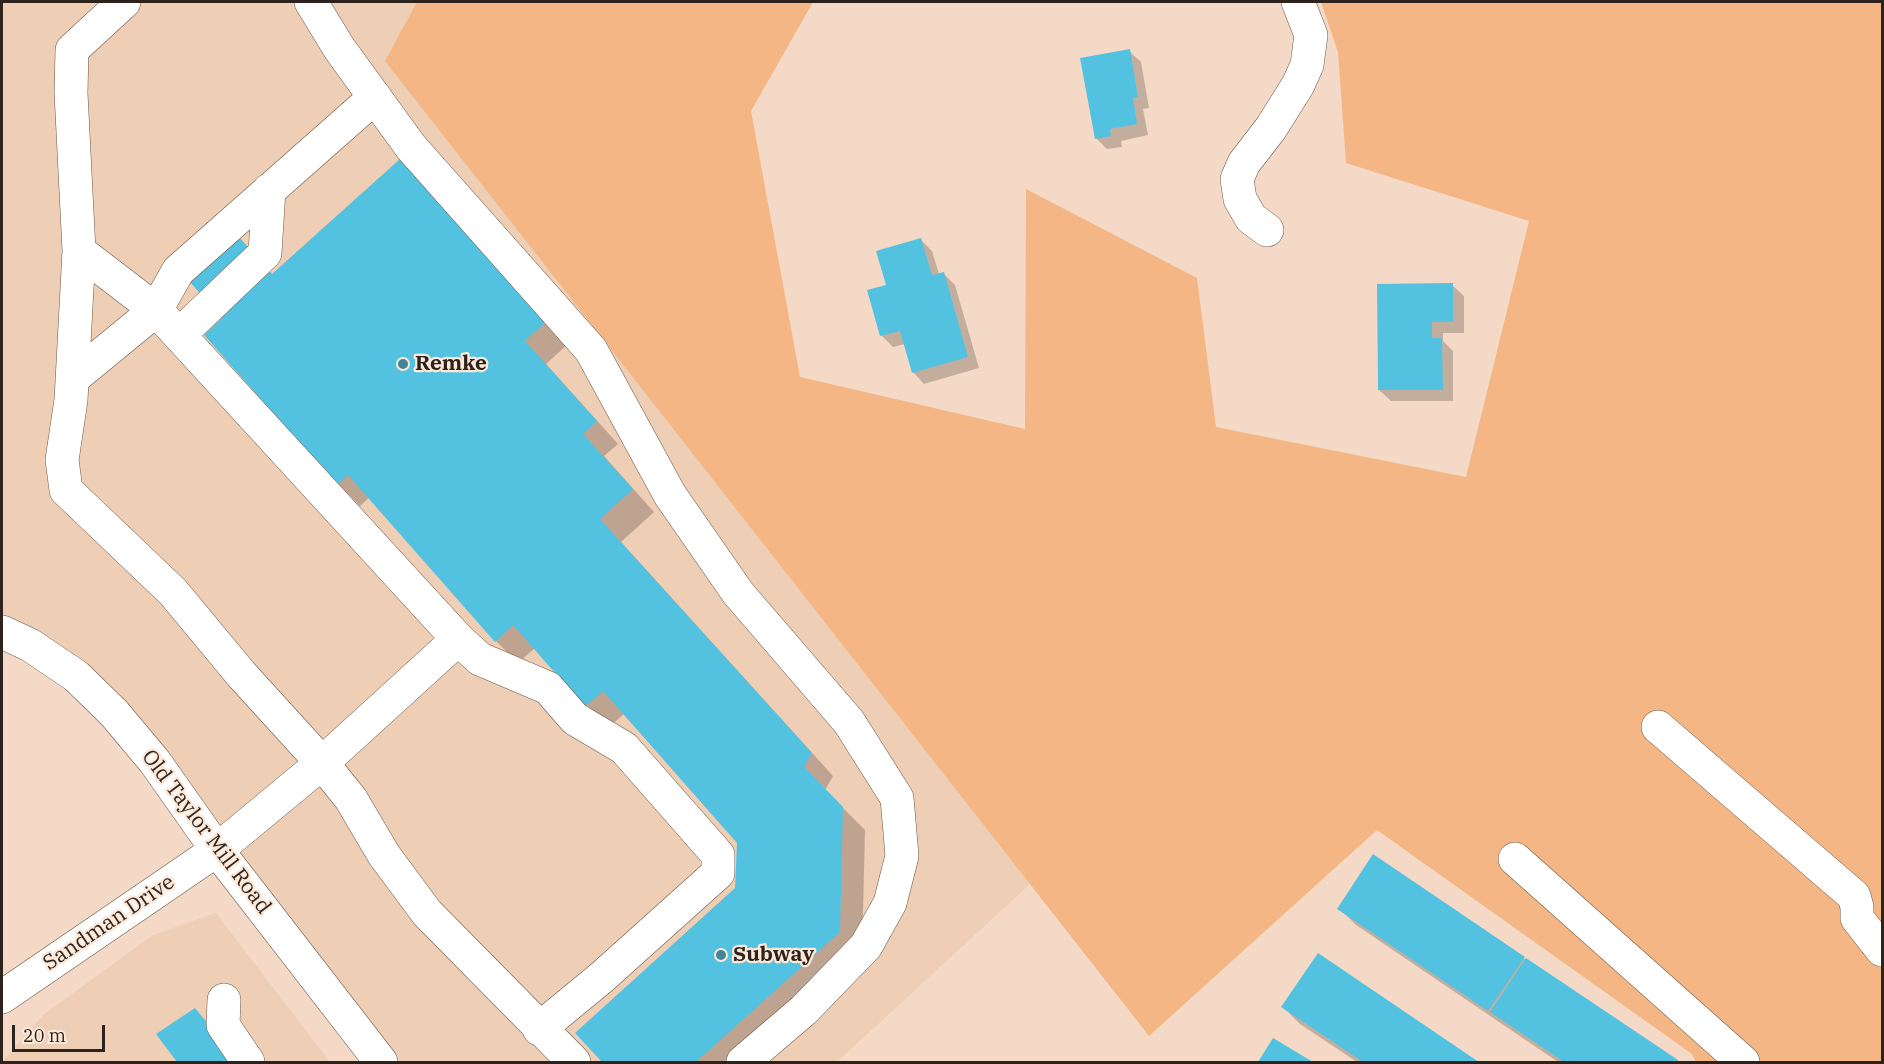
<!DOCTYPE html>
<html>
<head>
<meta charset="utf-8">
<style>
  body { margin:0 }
  #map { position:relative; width:1884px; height:1064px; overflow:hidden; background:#f4dac6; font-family:"IBM Plex Serif",serif }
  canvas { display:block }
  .frame { position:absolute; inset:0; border:3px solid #2d231c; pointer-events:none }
  .scale { position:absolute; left:12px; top:1025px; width:93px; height:27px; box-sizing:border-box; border:3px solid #2d231c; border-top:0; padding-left:8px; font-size:18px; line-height:21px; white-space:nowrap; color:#2d231c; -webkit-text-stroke:4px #fde9d9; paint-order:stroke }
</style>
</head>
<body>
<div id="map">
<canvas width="1884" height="1064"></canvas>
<div class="frame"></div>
<div class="scale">20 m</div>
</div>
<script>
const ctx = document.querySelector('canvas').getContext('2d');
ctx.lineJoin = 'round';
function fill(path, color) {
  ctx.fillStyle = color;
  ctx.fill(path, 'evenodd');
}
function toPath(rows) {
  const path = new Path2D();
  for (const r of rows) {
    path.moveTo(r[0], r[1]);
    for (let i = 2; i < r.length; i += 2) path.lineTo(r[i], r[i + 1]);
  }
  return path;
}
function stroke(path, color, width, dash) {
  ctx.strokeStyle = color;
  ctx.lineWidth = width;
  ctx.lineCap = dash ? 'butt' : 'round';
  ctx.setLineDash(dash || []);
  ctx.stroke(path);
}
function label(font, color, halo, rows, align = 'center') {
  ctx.font = font + ' "IBM Plex Serif",serif';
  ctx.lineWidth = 4.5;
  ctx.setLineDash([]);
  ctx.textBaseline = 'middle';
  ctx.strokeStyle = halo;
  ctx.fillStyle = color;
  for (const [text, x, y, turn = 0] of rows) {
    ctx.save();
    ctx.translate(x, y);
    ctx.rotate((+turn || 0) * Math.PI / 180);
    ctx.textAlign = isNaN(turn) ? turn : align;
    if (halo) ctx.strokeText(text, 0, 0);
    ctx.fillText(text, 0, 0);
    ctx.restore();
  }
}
const built = toPath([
  [2,2,417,2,386,61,1030,884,837,1062,381,1062,155,762,2,632],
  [216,913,330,1062,2,1062,43,1015,153,935]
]);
const green = toPath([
  [417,2,813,2,751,111,800,377,1025,429,1026,189,1197,278,1216,427,1466,477,1529,221,1346,163,1338,52,1321,2,1882,2,1882,1062,1696,1062,1692,1054,1377,830,1149,1036,385,61]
]);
const shadow = toPath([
  [1129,51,1141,62,1149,108,1143,109,1148,135,1121,141,1122,147,1107,149,1096,138],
  [410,152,568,344,546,364,618,444,604,456,654,512,621,542,833,776,825,790,865,830,862,954,742,1062,604,1062,577,1033,736,889,739,843,625,713,608,728,535,648,518,663,496,641,370,497,360,506,338,484,224,318,261,261,273,275],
  [921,240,932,251,939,274,943,273,955,285,979,368,924,384,913,372,905,344,893,347,882,336,888,286],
  [1452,285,1464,296,1464,333,1443,333,1443,341,1453,351,1453,401,1391,401,1379,390],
  [1374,856,1526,960,1678,1062,1558,1062,1356,925,1339,908],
  [1318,955,1476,1062,1357,1062,1300,1024,1283,1007],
  [195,1010,212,1027,240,1062,179,1062,158,1034],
  [1274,1040,1310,1062,1260,1062]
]);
const building = toPath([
  [1130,49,1138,97,1133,98,1137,124,1110,129,1111,136,1095,139,1080,58],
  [410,150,547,321,525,341,597,421,583,434,633,489,600,519,812,753,804,767,843,807,840,932,696,1062,602,1062,575,1033,735,888,737,843,603,691,585,707,513,625,495,642,348,475,337,485,204,335,222,318,189,281,239,237,272,274],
  [921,238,932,275,944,272,968,357,912,373,900,331,880,336,867,290,886,285,876,251],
  [1453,283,1453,322,1432,322,1432,338,1442,338,1443,390,1378,390,1377,284],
  [1373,854,1525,957,1488,1011,1337,909],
  [1318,953,1470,1056,1479,1062,1363,1062,1281,1007],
  [1526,958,1678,1060,1677,1062,1564,1062,1490,1012],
  [195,1008,238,1062,177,1062,156,1034],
  [1273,1038,1313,1062,1258,1062]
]);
const minor = toPath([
  [124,2,72,50,71,93,79,251,71,400,62,460,66,490,173,592,241,674,322,763,351,799,384,855,427,913,574,1062],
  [311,2,339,48,411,147,591,350,670,495,738,593,849,722,897,798,902,856,890,903,866,946,804,1010,743,1062],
  [1267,230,1251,218,1240,199,1237,179,1244,163,1271,128,1298,85,1307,65,1311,35,1298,2],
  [79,251,156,310,458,639,480,659,548,688,575,719,624,748,718,855,718,873,601,978,539,1029],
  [179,335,265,253,269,190],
  [72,379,156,310,178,271,375,97],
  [2,632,30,645,76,676,114,713,155,762,217,850,381,1062],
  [1658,727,1854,896,1857,907,1857,918,1882,950],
  [1515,859,1743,1062],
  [2,997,217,850,322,763,458,639],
  [224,1000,223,1025,248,1062]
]);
const markers = [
  [403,364,6,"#448497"],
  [721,955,6,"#448497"]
];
const poiNames = [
  ["Remke",415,364],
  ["Subway",733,955]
];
const streetNames = [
  ["Old Taylor Mill Road",206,832,53],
  ["Sandman Drive",109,923,-34]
];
fill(built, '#eeceb5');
fill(green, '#f3b684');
fill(shadow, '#0003');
fill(building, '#53c1e0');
stroke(minor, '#6b5645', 34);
stroke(minor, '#fff', 33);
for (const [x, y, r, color] of markers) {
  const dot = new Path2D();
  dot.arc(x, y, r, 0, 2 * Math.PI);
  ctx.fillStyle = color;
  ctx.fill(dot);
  stroke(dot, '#fde9d9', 2);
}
label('bold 21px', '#2d231c', '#fde9d9', poiNames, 'left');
label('21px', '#2d231c', '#fde9d9', streetNames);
</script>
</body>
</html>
